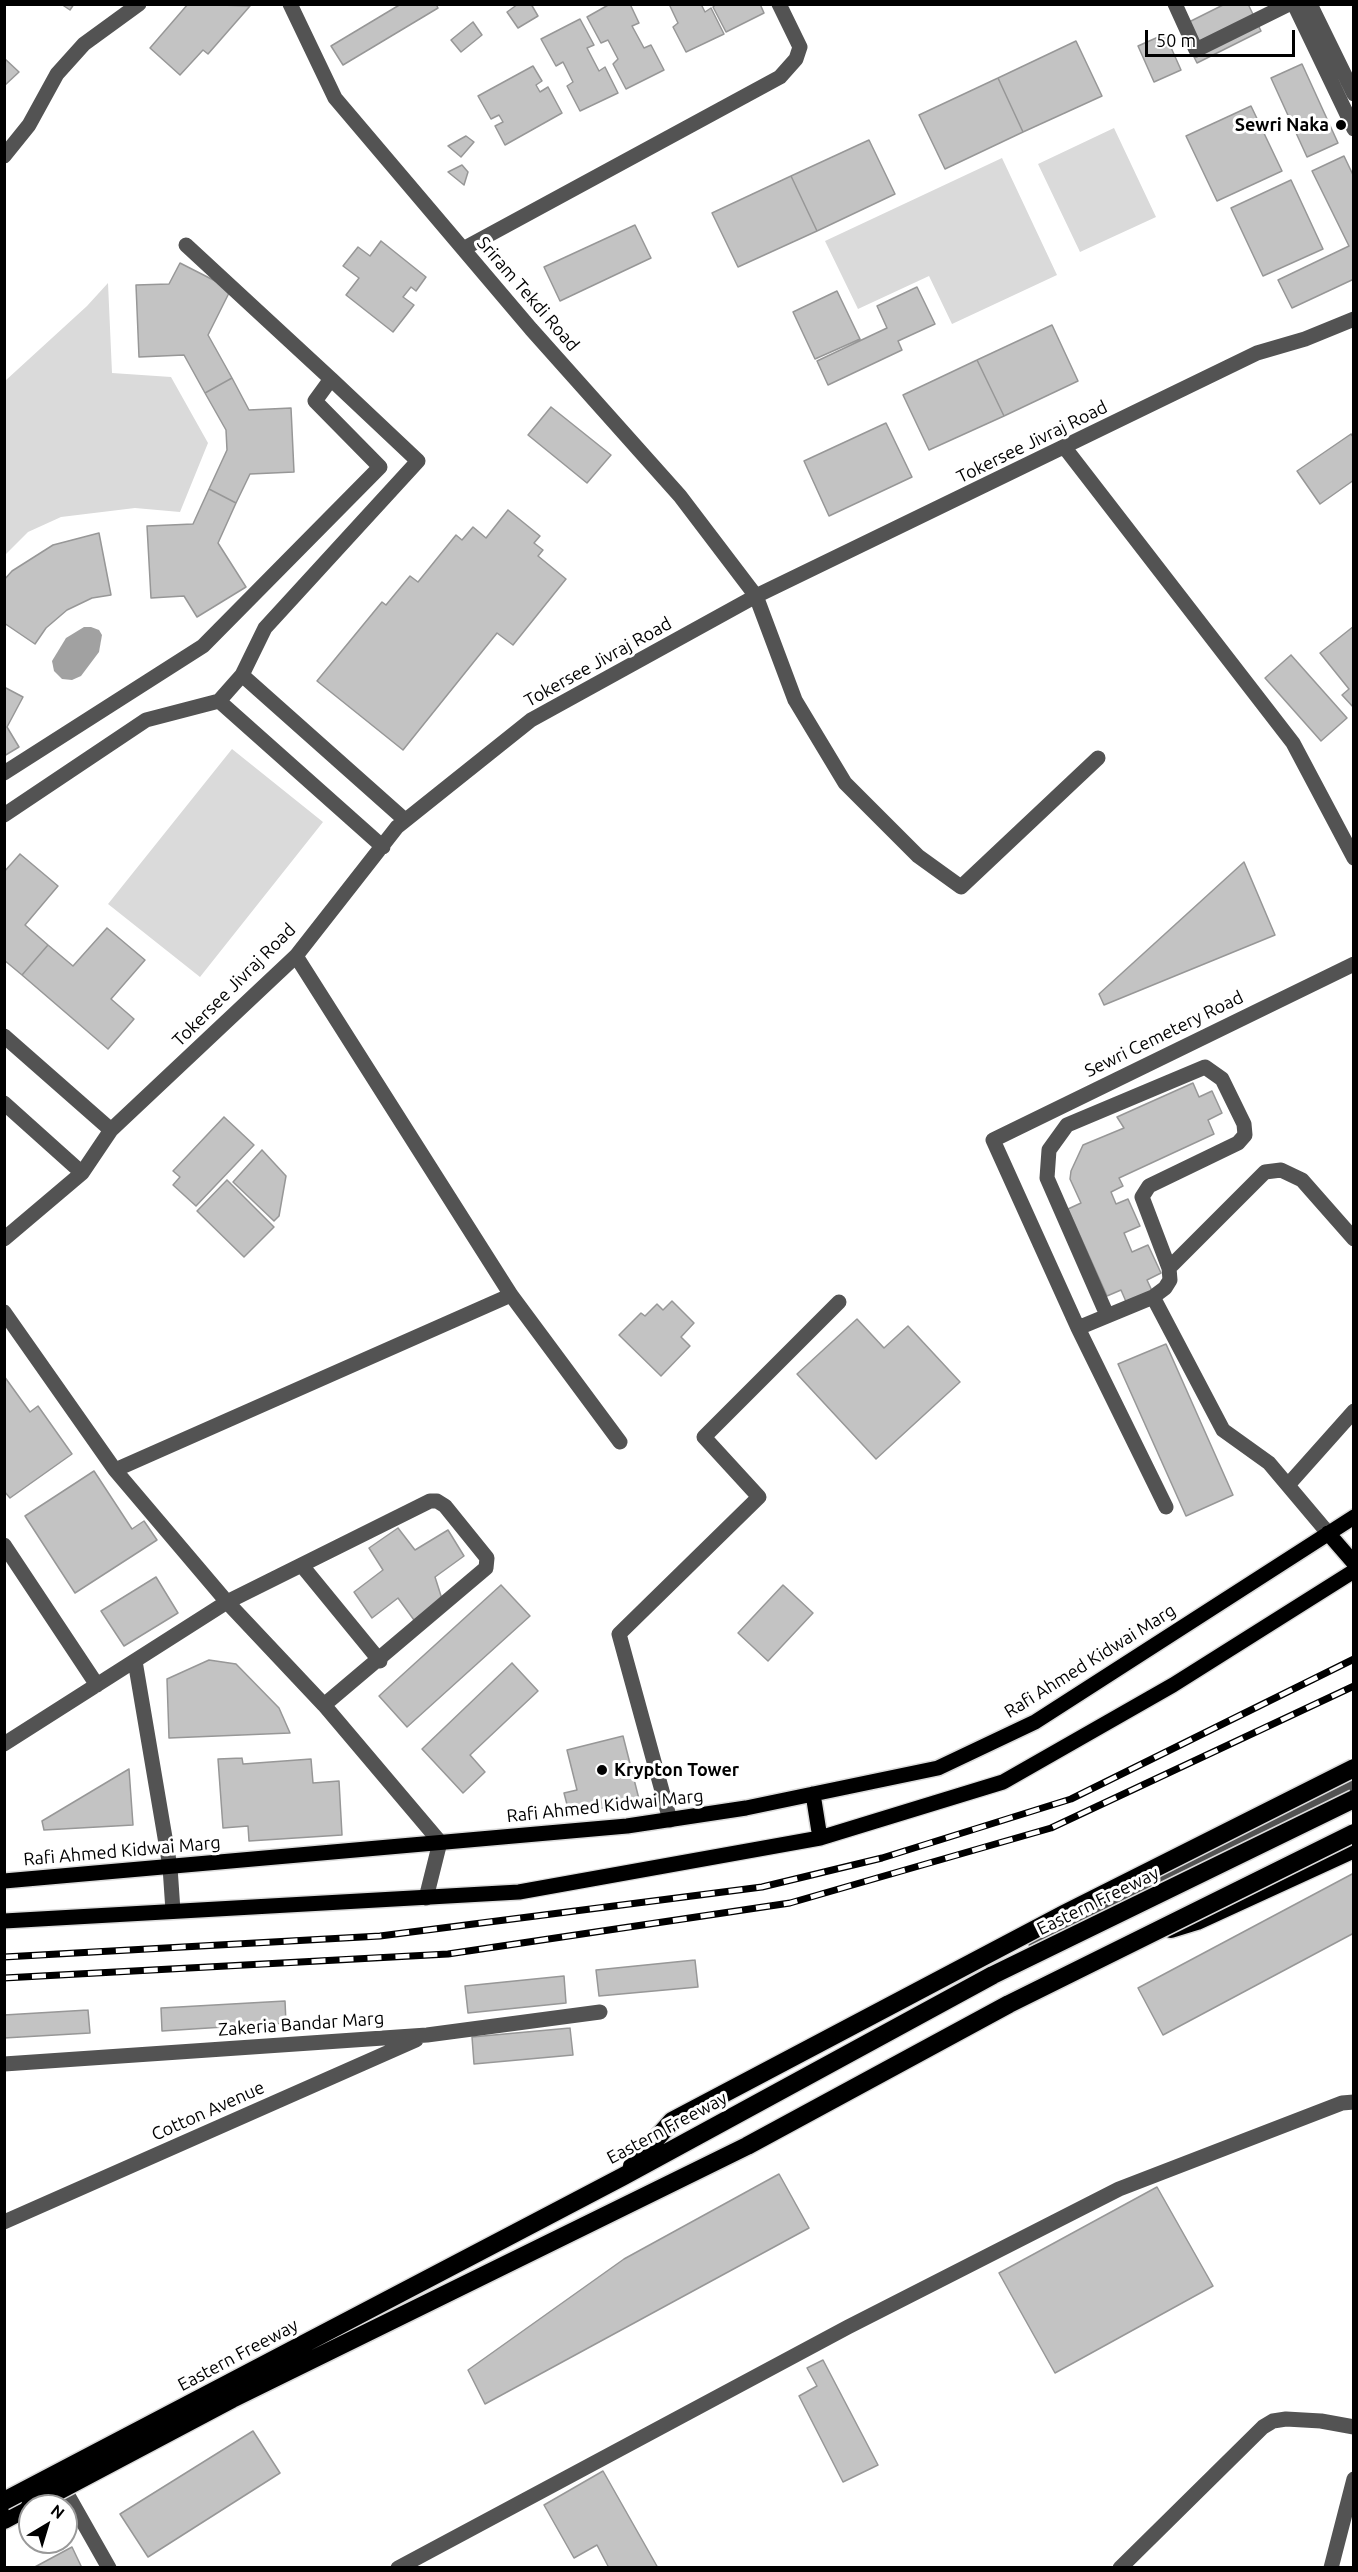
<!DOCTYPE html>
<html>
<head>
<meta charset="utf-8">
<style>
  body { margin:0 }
  #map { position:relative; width:1358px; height:2572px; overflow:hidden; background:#fff; font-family:Ubuntu,sans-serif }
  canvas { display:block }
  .frame { position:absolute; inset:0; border:6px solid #000; pointer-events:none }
  .north { position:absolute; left:18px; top:2494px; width:60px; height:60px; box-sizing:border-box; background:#fff; border:2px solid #999; border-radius:50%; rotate:38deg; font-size:16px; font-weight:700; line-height:24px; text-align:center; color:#000 }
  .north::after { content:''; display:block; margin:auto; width:21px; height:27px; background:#000; clip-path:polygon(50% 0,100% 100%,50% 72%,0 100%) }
  .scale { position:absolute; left:1145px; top:30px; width:150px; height:27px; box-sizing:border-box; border:3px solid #000; border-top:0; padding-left:8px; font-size:18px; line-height:21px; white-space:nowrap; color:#000; -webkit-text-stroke:4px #fff; paint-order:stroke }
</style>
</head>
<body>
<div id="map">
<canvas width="1358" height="2572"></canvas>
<div class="frame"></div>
<div class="north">N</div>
<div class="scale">50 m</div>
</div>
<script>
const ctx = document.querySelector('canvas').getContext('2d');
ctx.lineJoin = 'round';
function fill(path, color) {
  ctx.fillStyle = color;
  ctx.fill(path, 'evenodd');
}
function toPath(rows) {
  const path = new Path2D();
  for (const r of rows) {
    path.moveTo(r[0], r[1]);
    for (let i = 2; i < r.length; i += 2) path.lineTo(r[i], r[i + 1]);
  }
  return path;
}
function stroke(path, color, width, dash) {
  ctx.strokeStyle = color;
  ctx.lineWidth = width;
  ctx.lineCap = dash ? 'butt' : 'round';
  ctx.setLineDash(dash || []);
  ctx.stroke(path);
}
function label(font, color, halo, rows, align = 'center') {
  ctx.font = font + ' Ubuntu,sans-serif';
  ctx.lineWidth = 6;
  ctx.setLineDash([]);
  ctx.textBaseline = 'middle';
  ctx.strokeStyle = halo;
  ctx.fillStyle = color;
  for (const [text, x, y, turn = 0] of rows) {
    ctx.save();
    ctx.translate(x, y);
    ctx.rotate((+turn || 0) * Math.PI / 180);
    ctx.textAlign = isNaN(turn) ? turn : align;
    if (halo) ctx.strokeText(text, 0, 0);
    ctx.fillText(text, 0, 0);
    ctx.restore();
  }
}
const green = toPath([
  [1114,128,1156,217,1080,252,1038,164],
  [1002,158,1057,275,952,324,929,276,858,309,825,241],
  [108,283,112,373,171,377,208,443,180,512,135,508,61,517,28,532,5,555,5,381,87,306],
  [232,749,323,822,200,977,108,904]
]);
const water = toPath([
  [84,627,91,627,99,630,102,635,99,652,81,676,72,680,62,679,54,671,52,661,66,638]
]);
const building = toPath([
  [61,4,74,4,70,10,61,4],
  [188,4,250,6,208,54,203,50,180,75,150,48,188,4],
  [401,4,436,4,438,8,343,65,331,46,401,4],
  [518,4,531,4,538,16,518,28,507,12,518,4],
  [610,4,630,4,639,23,632,26,644,48,651,45,664,70,626,89,613,64,618,59,608,40,601,43,587,17,610,4],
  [669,4,701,4,705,12,711,8,724,34,686,52,673,27,678,23,669,4],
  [716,4,760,4,764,13,726,32,713,7,716,4],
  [1225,4,1248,4,1261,31,1197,63,1179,27,1225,4],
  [580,19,594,45,587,48,599,71,605,67,618,93,580,111,567,86,573,82,563,62,556,66,541,39,580,19],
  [473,22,482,35,461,52,451,40,473,22],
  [1165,34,1181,70,1154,82,1138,46,1165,34],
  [1076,41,1102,96,1023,132,998,78,1076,41],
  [4,58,19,72,4,86,4,58],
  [1302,64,1338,143,1307,157,1271,78,1302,64],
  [533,66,542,81,536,85,540,92,548,87,562,113,505,145,495,126,503,122,499,115,491,119,478,96,533,66],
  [998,78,1023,132,945,169,919,115,998,78],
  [1251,106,1282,171,1217,201,1186,136,1251,106],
  [466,136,474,142,461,157,448,146,466,136],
  [869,140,895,194,817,231,791,176,869,140],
  [1344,156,1354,177,1354,279,1292,308,1278,280,1349,246,1312,171,1344,156],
  [462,165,468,172,464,185,448,172,462,165],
  [791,176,817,231,738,267,712,213,791,176],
  [1291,180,1323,249,1263,276,1231,208,1291,180],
  [635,225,651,258,560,301,544,267,635,225],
  [381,241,426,277,416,291,411,287,403,297,414,305,393,332,346,295,359,278,343,266,358,247,370,256,381,241],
  [180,263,231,289,208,335,232,378,205,393,184,355,139,357,136,285,169,284,180,263],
  [917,287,935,324,898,341,902,350,828,385,817,361,887,328,877,306,917,287],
  [837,291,860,339,815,359,793,312,837,291],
  [1052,325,1078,381,1004,416,977,360,1052,325],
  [977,360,1004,416,929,450,903,395,977,360],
  [232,378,249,410,291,408,294,472,250,474,236,503,209,489,227,450,226,430,205,393,232,378],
  [551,407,611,455,587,483,528,435,551,407],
  [886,423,912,477,829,516,804,461,886,423],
  [1351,434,1354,438,1354,480,1320,504,1297,471,1351,434],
  [209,489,236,503,218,543,246,587,197,617,184,596,151,598,147,526,193,524,209,489],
  [508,510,540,536,534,543,543,550,538,556,566,579,513,645,497,633,403,750,317,681,382,602,386,605,410,576,418,582,456,535,462,540,473,527,486,538,508,510],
  [99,533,111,595,92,598,67,610,46,628,35,644,4,623,4,580,12,571,53,545,99,533],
  [1354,626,1354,708,1342,695,1349,689,1320,653,1354,626],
  [1291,655,1347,718,1321,741,1265,678,1291,655],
  [4,687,23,697,7,727,19,747,4,756,4,687],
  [20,854,58,886,25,925,48,945,22,975,4,960,4,872,20,854],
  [1244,862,1275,935,1104,1005,1099,994,1244,862],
  [107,928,145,960,111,999,134,1019,108,1049,22,975,48,945,73,966,107,928],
  [1193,1083,1199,1097,1212,1091,1222,1113,1208,1120,1214,1134,1119,1178,1123,1186,1111,1192,1116,1204,1128,1199,1140,1226,1124,1233,1132,1252,1148,1245,1161,1273,1147,1280,1153,1293,1127,1304,1121,1290,1107,1296,1068,1209,1081,1203,1070,1179,1071,1171,1083,1145,1124,1128,1117,1117,1193,1083],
  [224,1117,254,1145,196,1206,173,1185,180,1177,173,1171,224,1117],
  [262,1150,286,1176,279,1216,274,1221,233,1182,262,1150],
  [227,1180,274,1227,244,1257,197,1211,227,1180],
  [672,1301,694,1323,681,1337,690,1346,661,1376,619,1335,641,1313,645,1316,657,1304,663,1310,672,1301],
  [857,1319,884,1348,908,1326,960,1382,876,1459,797,1374,857,1319],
  [1166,1344,1233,1495,1186,1516,1118,1364,1166,1344],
  [4,1376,30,1412,38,1406,72,1454,10,1498,4,1491,4,1376],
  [94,1471,132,1529,144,1521,157,1540,75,1593,25,1516,94,1471],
  [398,1528,415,1550,448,1530,464,1556,435,1577,442,1599,414,1620,398,1598,372,1618,354,1592,383,1570,369,1548,398,1528],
  [156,1577,178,1613,124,1646,101,1611,156,1577],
  [501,1585,530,1616,407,1727,379,1696,501,1585],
  [783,1585,813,1613,768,1661,738,1633,783,1585],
  [209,1660,236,1664,279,1708,290,1733,169,1738,167,1679,209,1660],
  [512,1663,538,1691,470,1755,485,1772,463,1793,422,1749,512,1663],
  [623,1736,639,1799,570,1816,564,1793,577,1790,567,1750,623,1736],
  [242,1758,243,1764,311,1759,313,1783,339,1781,342,1835,249,1841,248,1826,223,1828,218,1759,242,1758],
  [129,1769,133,1825,44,1830,42,1821,129,1769],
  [1354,1873,1354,1933,1163,2035,1138,1988,1354,1873],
  [695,1960,698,1987,599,1996,596,1970,695,1960],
  [564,1976,566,2003,468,2013,465,1986,564,1976],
  [285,2001,286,2023,162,2031,161,2008,285,2001],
  [88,2010,90,2033,4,2038,4,2015,88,2010],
  [570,2028,573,2055,474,2064,472,2037,570,2028],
  [779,2174,809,2228,485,2404,468,2370,624,2259,779,2174],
  [1157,2187,1213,2286,1055,2373,999,2273,1157,2187],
  [823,2360,878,2465,843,2482,799,2396,817,2386,807,2368,823,2360],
  [253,2431,280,2473,148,2557,120,2514,253,2431],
  [603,2471,658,2568,609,2568,597,2545,574,2558,544,2505,603,2471],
  [72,2547,82,2568,33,2568,72,2547]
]);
const minor = toPath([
  [290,4,335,98,531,329,680,496,756,596,795,700,845,783,918,856,961,887,1098,758],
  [1175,4,1196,50,1289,4],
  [1294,4,1354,129],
  [1310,4,1354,94],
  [4,156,29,125,57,74,84,44,139,4],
  [186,245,331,379],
  [463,249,780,77,796,59,800,47,779,4],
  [1065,448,1293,743,1354,858],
  [242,675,405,820],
  [219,701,383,847],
  [4,773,203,646,380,467,315,401,331,379,418,461,265,628,242,675,219,701,146,720,4,815],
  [296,956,511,1295,620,1442],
  [4,1036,111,1130],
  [4,1103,82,1173],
  [4,1239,82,1173,111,1130,296,956,397,827,531,720,756,596,1257,353,1305,339,1354,319],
  [4,1312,115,1470,227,1602,324,1705,440,1842,426,1898],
  [1107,1315,1047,1178,1049,1150,1067,1125,1205,1067,1222,1079,1244,1124,1245,1135,1238,1143,1149,1186,1142,1197,1169,1268],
  [1078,1328,1153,1297],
  [115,1470,511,1295],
  [1288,1485,1354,1411],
  [1166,1507,1078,1328,993,1140,1354,964],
  [1328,1533,1269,1463,1223,1430,1153,1297,1165,1288,1170,1280,1169,1268,1265,1172,1281,1170,1302,1180,1354,1239],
  [4,1545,97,1685],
  [303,1567,380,1661],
  [135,1661,170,1867,173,1911],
  [4,1744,227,1602,430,1501,437,1501,445,1506,487,1558,486,1568,324,1705],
  [670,1820,619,1634,759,1497,704,1437,839,1302],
  [1036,1945,1129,1893,1354,1782],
  [4,2064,427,2035,600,2012],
  [4,2222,416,2040],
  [58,2478,109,2568],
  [398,2568,848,2327,1119,2189,1342,2103,1354,2102],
  [1120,2568,1263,2427,1273,2421,1286,2419,1321,2421,1354,2427],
  [1331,2568,1354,2479]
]);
const major = toPath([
  [1328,1533,1354,1563],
  [813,1794,820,1838],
  [4,1881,627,1826,746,1808,938,1768,1035,1722,1354,1517],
  [4,1921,519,1892,820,1838,1003,1782,1173,1685,1354,1571]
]);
const highway = toPath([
  [1171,1929,1197,1921,1354,1849],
  [4,2520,30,2506]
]);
const rail = toPath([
  [4,1957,380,1936,762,1887,882,1858,1071,1799,1354,1659],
  [4,1978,448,1954,790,1903,1051,1828,1354,1686]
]);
const highwayBridge = toPath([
  [632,2166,672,2121,1064,1914,1354,1768],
  [4,2501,622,2177,993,1975,1354,1799],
  [30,2506,232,2399,747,2146,1009,2004,1354,1833]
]);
const markers = [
  [1341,125,6,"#000"],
  [602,1770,6,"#000"]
];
const poiNames = [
  ["Sewri Naka",1329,125],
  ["Krypton Tower",614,1770,"left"]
];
const streetNames = [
  ["Sriram Tekdi Road",528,294,49],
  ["Tokersee Jivraj Road",1032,442,-26],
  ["Tokersee Jivraj Road",598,662,-29],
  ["Tokersee Jivraj Road",234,985,-45],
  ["Sewri Cemetery Road",1164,1034,-26],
  ["Rafi Ahmed Kidwai Marg",1090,1661,-32],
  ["Rafi Ahmed Kidwai Marg",605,1806,-6],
  ["Rafi Ahmed Kidwai Marg",122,1851,-5],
  ["Eastern Freeway",1098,1901,-26],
  ["Zakeria Bandar Marg",301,2024,-4],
  ["Cotton Avenue",208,2111,-24],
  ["Eastern Freeway",667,2128,-28],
  ["Eastern Freeway",238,2355,-28]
];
fill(green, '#dadada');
fill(water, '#a1a1a1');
fill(building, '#c3c3c3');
stroke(building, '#979797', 1.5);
stroke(major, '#dbdbdb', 18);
stroke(highway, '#dbdbdb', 21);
stroke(minor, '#535353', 15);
stroke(major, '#000', 15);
stroke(highway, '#000', 18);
stroke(rail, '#000', 7);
stroke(rail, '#fff', 4.5, [14]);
stroke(highwayBridge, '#dbdbdb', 21, []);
stroke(highwayBridge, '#000', 18);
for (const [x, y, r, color] of markers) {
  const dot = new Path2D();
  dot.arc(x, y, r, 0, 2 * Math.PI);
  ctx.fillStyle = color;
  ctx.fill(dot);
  stroke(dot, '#fff', 2);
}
label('bold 18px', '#000', '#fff', poiNames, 'right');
label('18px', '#000', '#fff', streetNames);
</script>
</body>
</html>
